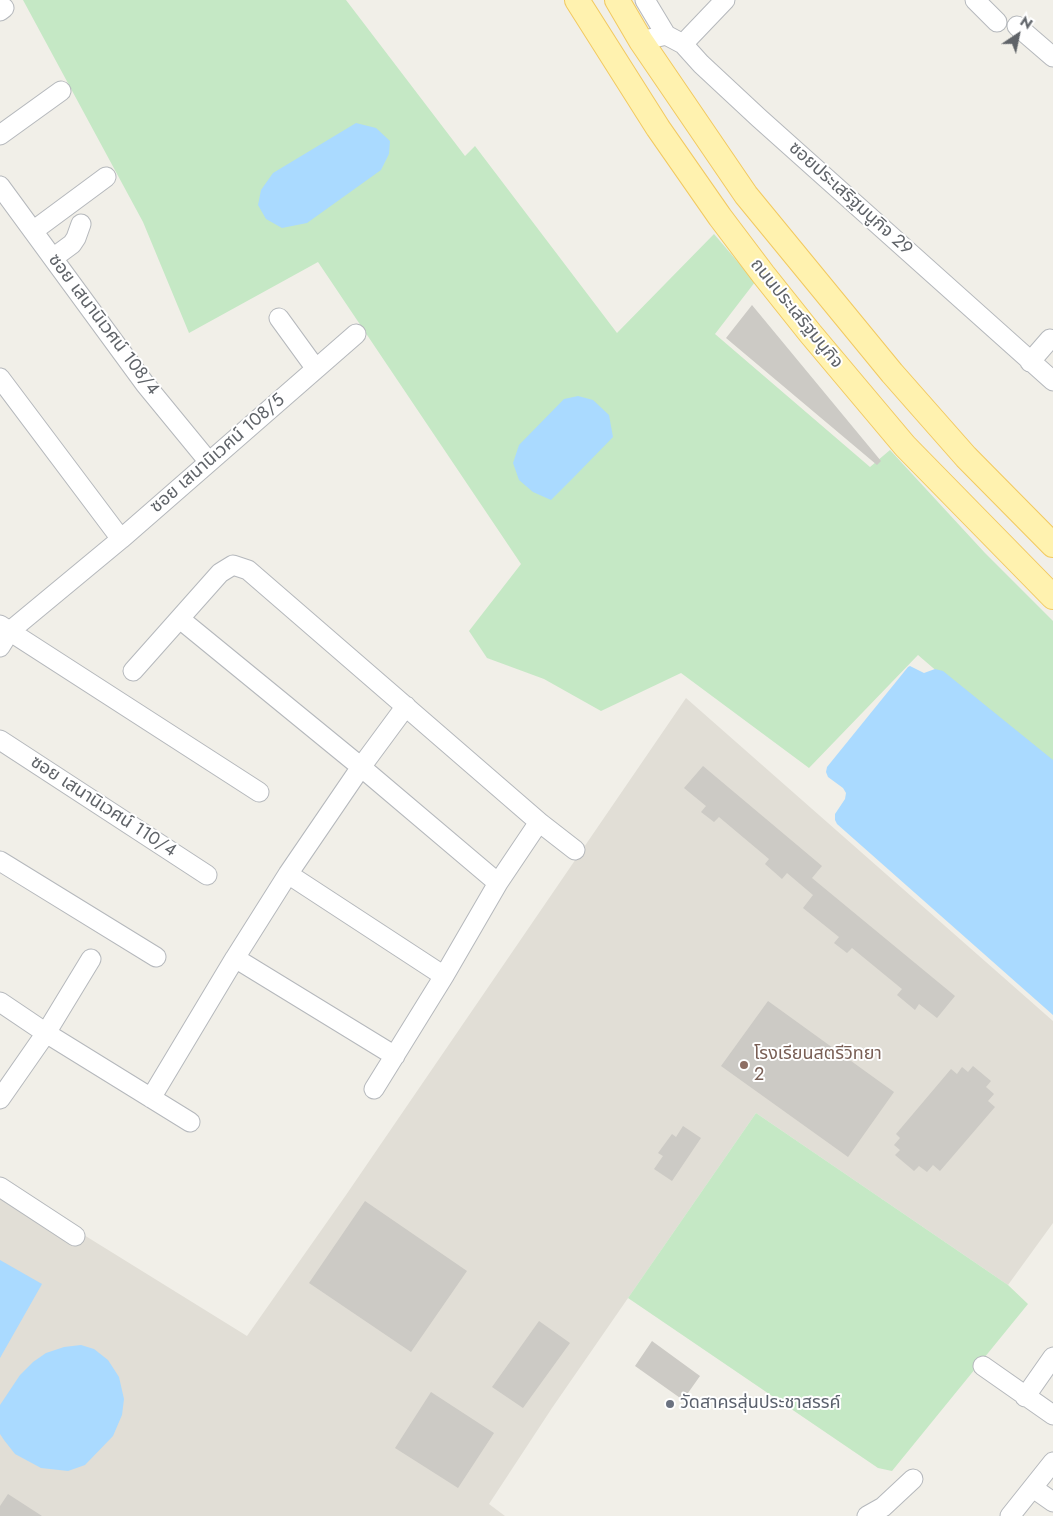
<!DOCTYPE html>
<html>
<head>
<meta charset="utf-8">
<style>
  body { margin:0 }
  #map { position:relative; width:1053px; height:1516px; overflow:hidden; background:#f1efe8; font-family:Jost,sans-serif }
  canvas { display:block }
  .north { position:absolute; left:993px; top:10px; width:50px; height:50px; -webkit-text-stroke:4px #fff; paint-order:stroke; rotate:34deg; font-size:14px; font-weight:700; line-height:20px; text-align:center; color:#5f6368 }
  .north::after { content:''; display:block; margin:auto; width:18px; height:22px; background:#5f6368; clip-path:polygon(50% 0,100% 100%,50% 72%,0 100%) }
</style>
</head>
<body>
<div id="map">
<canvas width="1053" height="1516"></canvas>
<div class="north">N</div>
</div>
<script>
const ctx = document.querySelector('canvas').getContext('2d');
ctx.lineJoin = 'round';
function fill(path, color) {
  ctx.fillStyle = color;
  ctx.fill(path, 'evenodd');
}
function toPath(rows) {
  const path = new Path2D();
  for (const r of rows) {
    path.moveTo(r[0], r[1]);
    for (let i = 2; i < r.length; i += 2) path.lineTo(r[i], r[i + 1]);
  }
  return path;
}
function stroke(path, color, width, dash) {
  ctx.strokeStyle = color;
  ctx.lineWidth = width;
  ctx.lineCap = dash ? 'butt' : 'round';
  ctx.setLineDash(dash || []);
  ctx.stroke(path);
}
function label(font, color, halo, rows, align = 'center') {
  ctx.font = font + ' Jost,"Noto Sans Thai",sans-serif';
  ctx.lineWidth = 4;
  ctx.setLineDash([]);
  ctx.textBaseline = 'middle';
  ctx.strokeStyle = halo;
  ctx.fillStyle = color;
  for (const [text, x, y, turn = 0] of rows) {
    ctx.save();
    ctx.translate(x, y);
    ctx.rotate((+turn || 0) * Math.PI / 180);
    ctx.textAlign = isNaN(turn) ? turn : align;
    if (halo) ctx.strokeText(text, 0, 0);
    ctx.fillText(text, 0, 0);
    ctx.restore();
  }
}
const education = toPath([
  [686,698,1053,1021,1053,1223,1008,1285,756,1113,552,1408,489,1504,505,1516,0,1516,0,1183,247,1336,346,1195]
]);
const green = toPath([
  [23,0,346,0,465,156,475,146,617,333,714,234,755,282,715,334,870,467,890,450,985,553,1053,621,1053,771,918,655,809,768,681,673,601,711,544,679,487,658,469,631,521,564,318,262,189,333,143,222],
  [756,1113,1008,1285,1028,1304,892,1471,878,1468,628,1298]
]);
const water = toPath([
  [356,123,376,128,390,141,389,154,381,170,307,223,282,228,266,219,258,205,261,190,273,173],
  [578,396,593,400,609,415,613,437,574,477,551,500,533,492,519,480,513,463,519,445,564,399],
  [910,666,924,673,935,669,943,671,1053,760,1053,1015,837,824,835,820,835,814,845,799,846,793,843,788,828,777,826,772,827,767,908,667],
  [0,1260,42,1284,0,1358],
  [81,1345,94,1349,108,1360,119,1377,124,1399,122,1415,113,1436,85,1465,68,1471,41,1468,15,1454,4,1440,0,1434,0,1405,20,1375,33,1362,46,1353,64,1347]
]);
const building = toPath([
  [752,305,881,461,877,465,726,338],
  [703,766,822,866,812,878,955,996,937,1018,919,1004,915,1010,897,995,902,989,852,948,847,953,834,943,839,937,803,908,813,895,787,873,782,879,765,864,769,859,719,817,714,822,701,812,706,806,684,788],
  [768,1001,894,1092,848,1157,721,1066],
  [973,1066,991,1081,986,1087,994,1094,988,1101,995,1107,940,1171,933,1165,927,1172,919,1166,914,1171,895,1155,900,1150,894,1145,900,1138,896,1134,951,1069,957,1074,962,1067,968,1072],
  [683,1126,701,1138,672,1181,654,1169,663,1156,658,1153,672,1134,676,1137],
  [365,1201,467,1271,411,1352,309,1283],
  [539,1321,570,1343,523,1408,492,1387],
  [652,1341,700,1376,683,1400,635,1366],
  [431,1392,494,1433,458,1488,395,1448],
  [8,1494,42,1516,0,1516,0,1506]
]);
const minor = toPath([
  [645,0,666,35],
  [975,0,997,22],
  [0,11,4,8],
  [1017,26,1053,57],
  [641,41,666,35,683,44,701,64,759,118,1053,381],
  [683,44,725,0],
  [0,135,61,91],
  [0,186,145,384,209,462],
  [33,231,106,177],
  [53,258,72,244,76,238,81,224],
  [279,318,316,369],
  [1030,362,1050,339],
  [0,378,121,539],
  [180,619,361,767,498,883],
  [0,625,259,792],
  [0,647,10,631,121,539,356,334],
  [133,671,220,573,233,565,248,570,539,822,575,850],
  [0,740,207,875],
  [0,861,156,957],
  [288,874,444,976],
  [235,958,395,1056],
  [0,1002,46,1033,190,1122],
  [374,1089,444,976,498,883,539,822],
  [151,1098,235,958,288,874,361,767,406,706],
  [0,1099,46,1033,91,959],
  [0,1187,75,1236],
  [983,1366,1053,1415],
  [1025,1397,1053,1357],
  [1033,1488,1053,1502],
  [867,1516,883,1507,913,1479],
  [1010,1516,1053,1462]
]);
const major = toPath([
  [577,0,658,128,720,217,763,274,810,333,905,446,1053,597],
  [617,0,641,41,746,195,892,373,966,457,1053,545]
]);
const markers = [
  [744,1065,5,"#8d6e63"],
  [670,1404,5,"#6b7280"]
];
const streetNames = [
  ["ซอยประเสริฐมนูกิจ 29",850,199,42],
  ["ถนนประเสริฐมนูกิจ",796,314,51],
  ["ซอย เสนานิเวศน์ 108/4",103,325,53],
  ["ซอย เสนานิเวศน์ 108/5",218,454,-41],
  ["ซอย เสนานิเวศน์ 110/4",103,807,33]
];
const educationNames = [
  ["โรงเรียนสตรีวิทยา",754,1055],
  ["2",754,1076]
];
const worshipNames = [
  ["วัดสาครสุ่นประชาสรรค์",680,1404]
];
fill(education, '#e1ded6');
fill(green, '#c5e8c5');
fill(water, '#aadaff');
fill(building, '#cccac5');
stroke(minor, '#b5b8bc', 21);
stroke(major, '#f2c960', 26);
stroke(minor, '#fff', 19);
stroke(major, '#fff2af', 24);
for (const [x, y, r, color] of markers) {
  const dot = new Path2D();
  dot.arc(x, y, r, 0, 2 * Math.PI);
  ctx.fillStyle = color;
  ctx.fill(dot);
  stroke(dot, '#fff', 2);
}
label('18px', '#5f6368', '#fff', streetNames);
label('18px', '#785e54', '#fff', educationNames, 'left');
label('18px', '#5b616d', '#fff', worshipNames, 'left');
</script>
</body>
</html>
